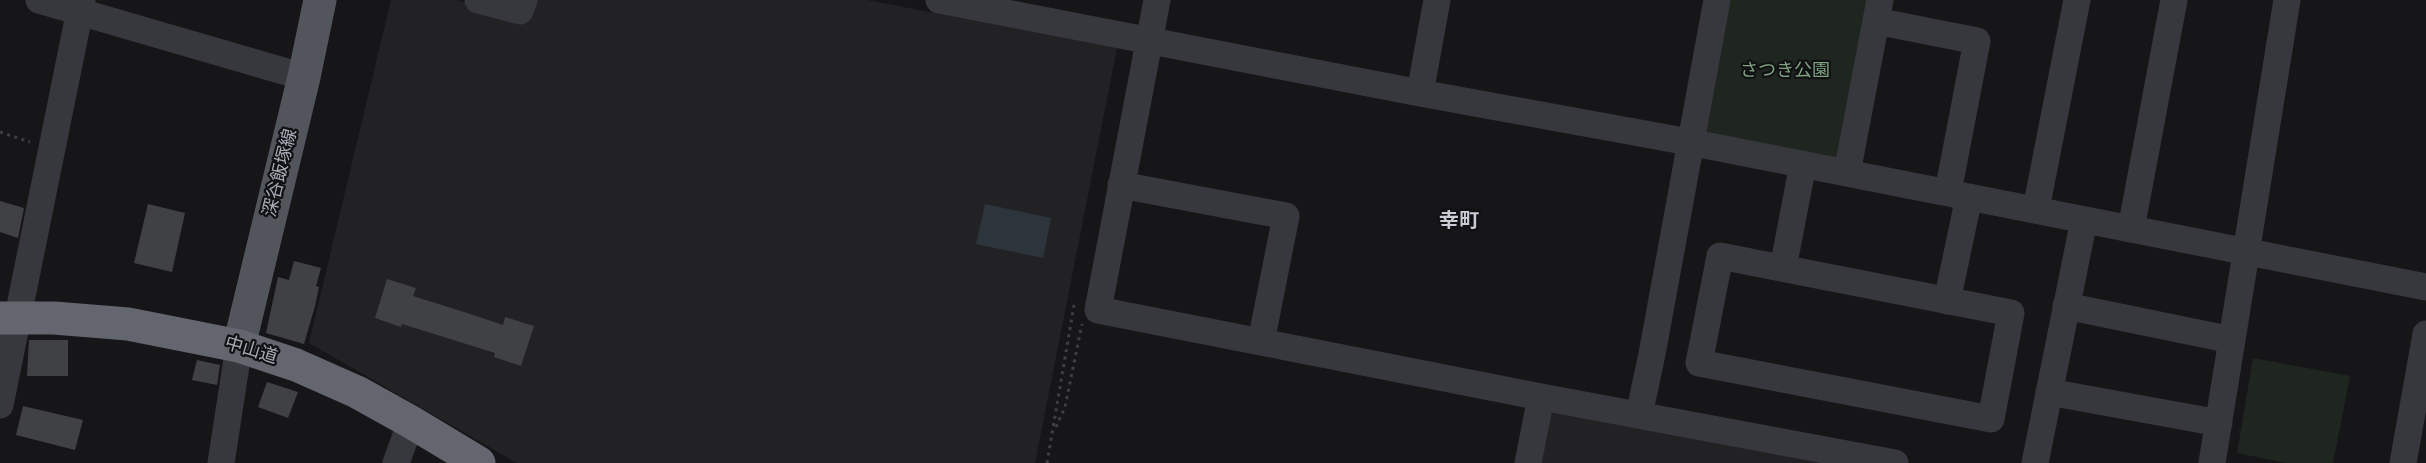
<!DOCTYPE html>
<html>
<head>
<meta charset="utf-8">
<style>
  body { margin:0 }
  canvas { display:block; background:#161618 }
</style>
</head>
<body>
<canvas width="2426" height="463"></canvas>
<script>
const ctx = document.querySelector('canvas').getContext('2d');
ctx.lineJoin = 'round';
function fill(path, color) {
  ctx.fillStyle = color;
  ctx.fill(path, 'evenodd');
}
function toPath(rows) {
  const path = new Path2D();
  for (const r of rows) {
    path.moveTo(r[0], r[1]);
    for (let i = 2; i < r.length; i += 2) path.lineTo(r[i], r[i + 1]);
  }
  return path;
}
function stroke(path, color, width, dash) {
  ctx.strokeStyle = color;
  ctx.lineWidth = width;
  ctx.lineCap = dash ? 'butt' : 'round';
  ctx.setLineDash(dash || []);
  ctx.stroke(path);
}
function label(font, color, halo, rows, align = 'center') {
  ctx.font = font + ' "Roboto Condensed","Noto Sans JP",sans-serif';
  ctx.lineWidth = 4.5;
  ctx.setLineDash([]);
  ctx.textBaseline = 'middle';
  ctx.strokeStyle = halo;
  ctx.fillStyle = color;
  for (const [text, x, y, turn = 0] of rows) {
    ctx.save();
    ctx.translate(x, y);
    ctx.rotate((+turn || 0) * Math.PI / 180);
    ctx.textAlign = isNaN(turn) ? turn : align;
    if (halo) ctx.strokeText(text, 0, 0);
    ctx.fillText(text, 0, 0);
    ctx.restore();
  }
}
const built = toPath([
  [391,0,457,0,526,20,533,0,867,0,1117,48,1035,463,517,463,309,343],
  [1546,412,1829,463,1537,463]
]);
const green = toPath([
  [1730,0,1869,0,1839,156,1833,160,1710,138,1704,130],
  [2253,358,2350,376,2333,463,2286,463,2237,453]
]);
const water = toPath([
  [985,204,1051,218,1043,258,976,244]
]);
const building = toPath([
  [0,201,24,208,18,238,0,232],
  [148,204,185,213,172,272,134,263],
  [294,261,321,268,316,286,319,287,315,306,304,344,266,333,278,277,289,280],
  [387,279,416,288,413,296,464,312,503,325,505,317,534,326,521,366,494,357,495,353,402,324,401,327,375,318],
  [29,340,68,340,68,376,27,376],
  [197,360,220,365,217,385,192,380],
  [267,382,298,392,288,418,258,407],
  [23,406,83,420,75,450,16,435]
]);
const path = toPath([
  [0,132,30,142],
  [1056,427,1065,407,1082,324],
  [1047,463,1074,305]
]);
const minor = toPath([
  [39,0,304,77],
  [478,0,520,11,524,0],
  [939,0,1420,93,1689,142,2426,287],
  [1157,0,1098,310,1541,397,1895,463],
  [1876,21,1977,41,1948,192],
  [1420,93,1437,0],
  [1847,173,1880,0],
  [1121,185,1286,216,1261,342],
  [2036,209,2077,0],
  [2131,229,2174,0],
  [1720,256,2011,313,1991,419,1699,363,1720,256],
  [1783,268,1803,164],
  [1947,301,1969,197],
  [2066,306,2232,340],
  [2049,392,2219,423],
  [0,405,82,0],
  [1639,415,1652,354,1717,0],
  [221,463,239,346],
  [396,463,411,422],
  [1528,463,1541,397],
  [2035,463,2084,220],
  [2212,463,2287,0],
  [2403,463,2426,334]
]);
const major = toPath([
  [239,346,304,77,320,0]
]);
const highway = toPath([
  [0,318,54,318,128,324,239,346,296,365,357,392,411,422,479,463]
]);
const parkNames = [
  ["さつき公園",1785,71]
];
const streetNames = [
  ["深谷飯塚線",281,173,-76],
  ["中山道",251,351,17]
];
const neighbourhoodNames = [
  ["幸町",1459,222]
];
fill(built, '#222225');
fill(green, '#1e261f');
fill(water, '#2c353c');
fill(building, '#404145');
stroke(path, '#3d3f44', 3, [3, 4.5]);
stroke(minor, '#37383d', 27);
stroke(major, '#53555c', 33);
stroke(highway, '#63666e', 33);
label('18px', '#7fa381', '#111113', parkNames);
label('18px', '#a8adb8', '#111113', streetNames);
label('bold 20px', '#c9ccd4', '#111113', neighbourhoodNames);
</script>
</body>
</html>
